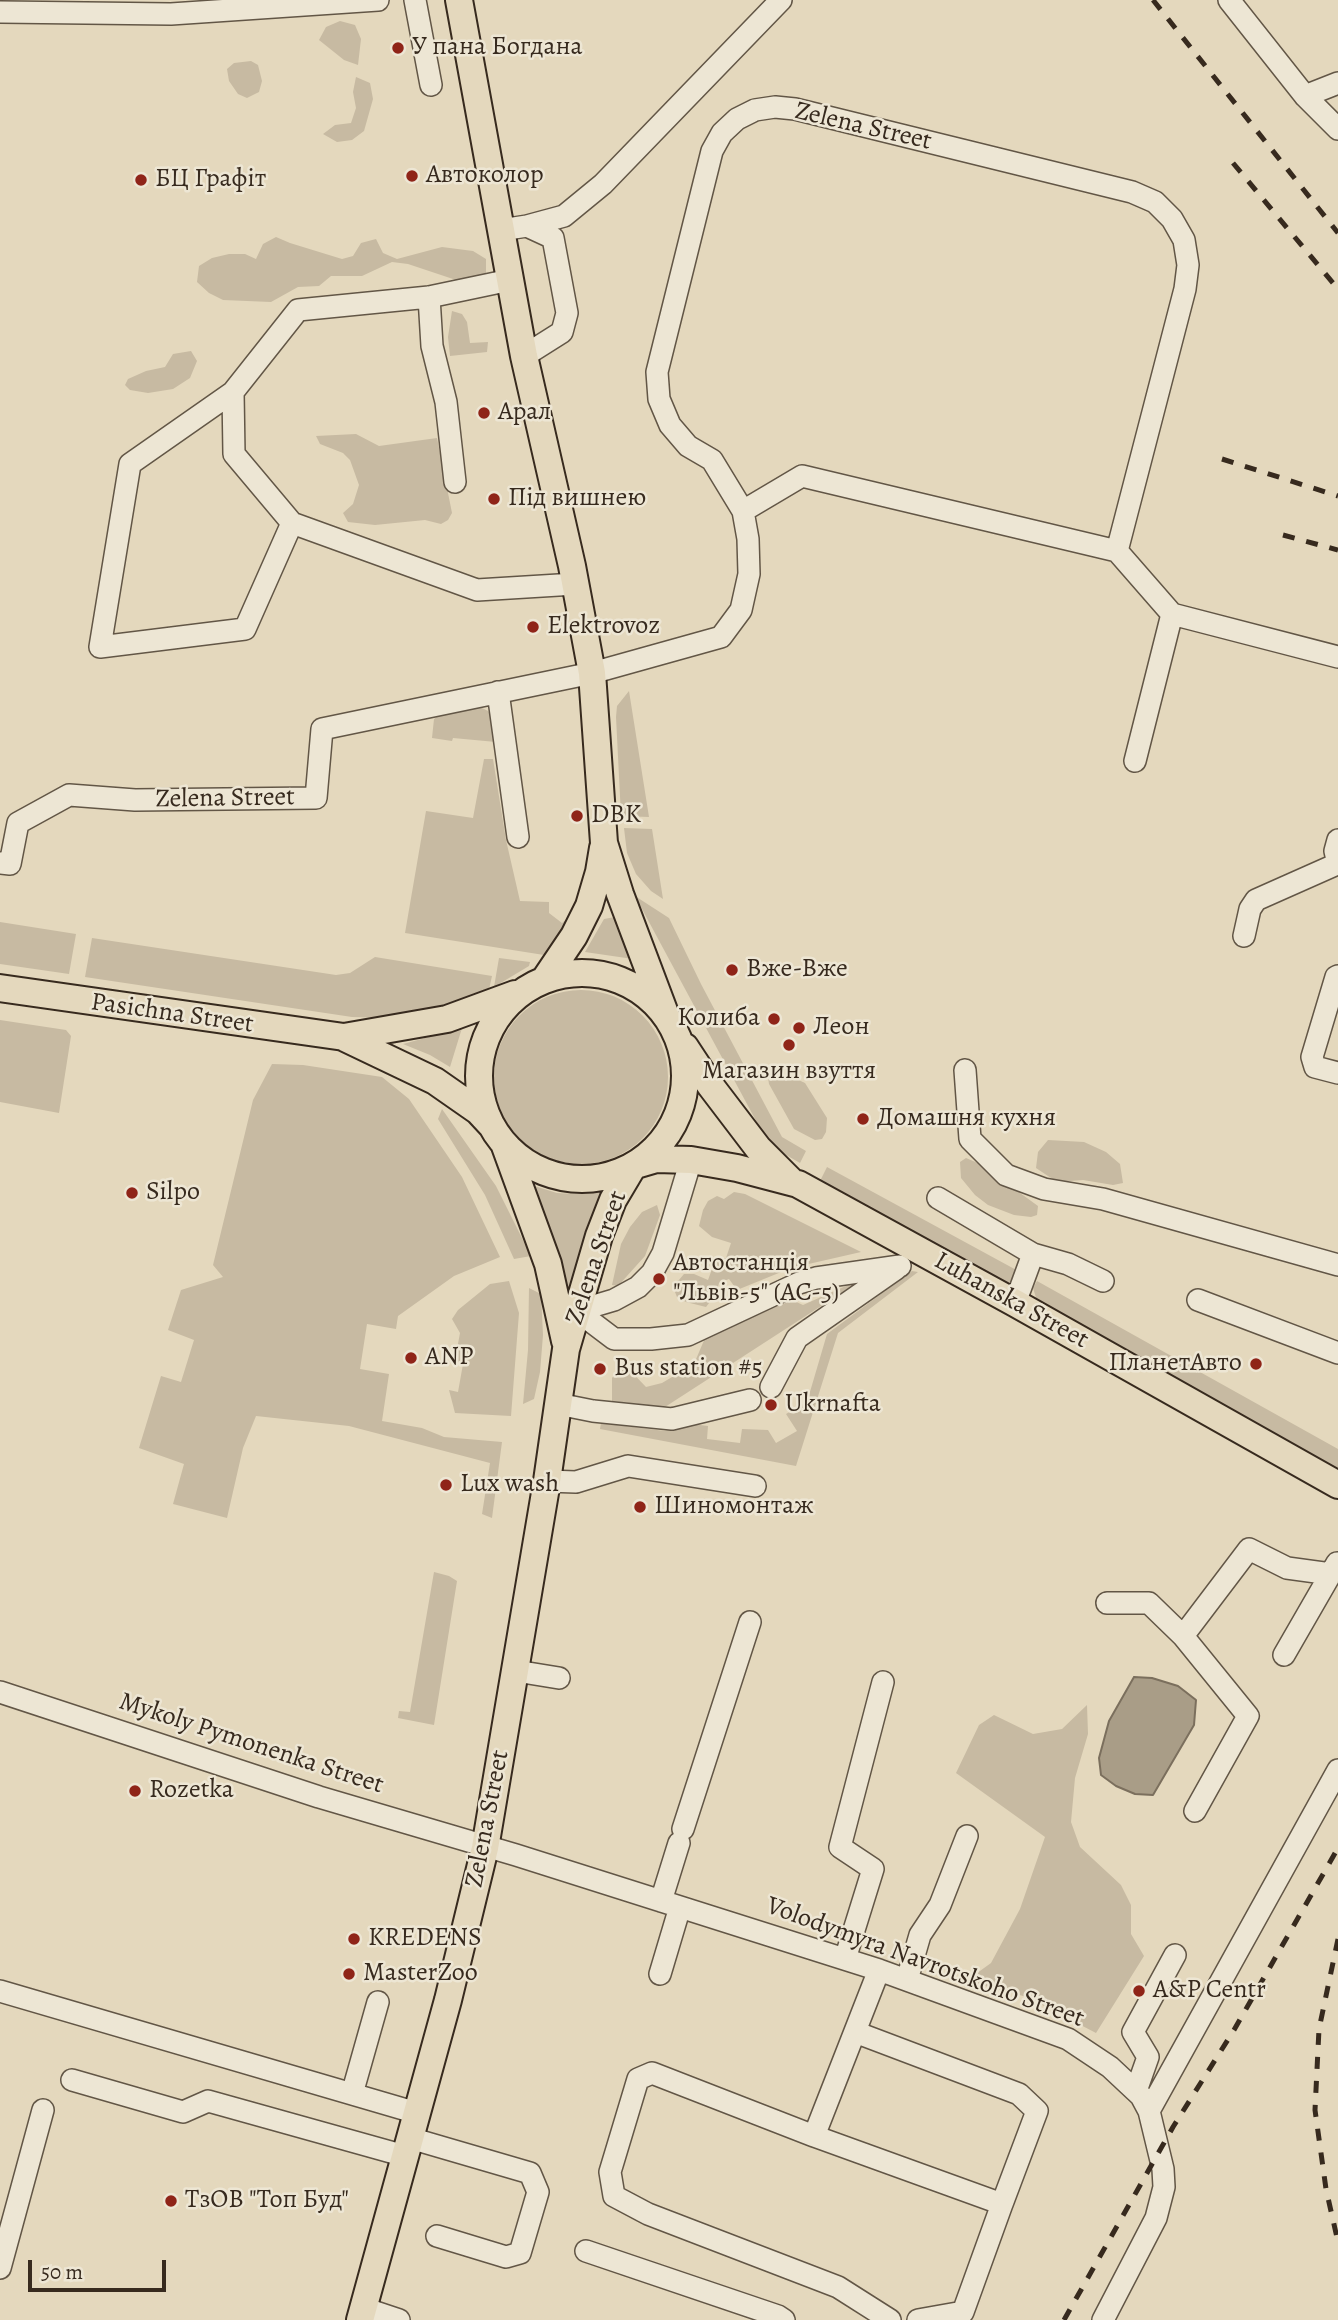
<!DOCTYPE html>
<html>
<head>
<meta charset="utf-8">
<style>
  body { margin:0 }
  #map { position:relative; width:1338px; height:2320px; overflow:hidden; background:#e4d8bd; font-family:Alegreya,serif }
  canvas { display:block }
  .scale { position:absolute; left:28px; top:2260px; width:138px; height:32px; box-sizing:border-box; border:4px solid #372a1e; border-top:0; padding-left:9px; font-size:21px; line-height:24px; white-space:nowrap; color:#372a1e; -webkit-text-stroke:5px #ede6d4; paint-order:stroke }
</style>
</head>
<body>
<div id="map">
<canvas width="1338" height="2320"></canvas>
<div class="scale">50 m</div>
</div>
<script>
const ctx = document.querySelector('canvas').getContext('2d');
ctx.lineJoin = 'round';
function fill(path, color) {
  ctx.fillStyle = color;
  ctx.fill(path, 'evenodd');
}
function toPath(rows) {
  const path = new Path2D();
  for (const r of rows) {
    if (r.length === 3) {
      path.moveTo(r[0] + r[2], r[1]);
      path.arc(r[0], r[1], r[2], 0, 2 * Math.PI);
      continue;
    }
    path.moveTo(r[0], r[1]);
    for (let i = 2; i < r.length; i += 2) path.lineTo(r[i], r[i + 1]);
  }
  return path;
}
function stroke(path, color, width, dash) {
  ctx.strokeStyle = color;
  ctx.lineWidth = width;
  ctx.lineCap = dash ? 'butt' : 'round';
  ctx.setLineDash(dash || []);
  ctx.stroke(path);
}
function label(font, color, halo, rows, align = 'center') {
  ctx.font = font + ' Alegreya,serif';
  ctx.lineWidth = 5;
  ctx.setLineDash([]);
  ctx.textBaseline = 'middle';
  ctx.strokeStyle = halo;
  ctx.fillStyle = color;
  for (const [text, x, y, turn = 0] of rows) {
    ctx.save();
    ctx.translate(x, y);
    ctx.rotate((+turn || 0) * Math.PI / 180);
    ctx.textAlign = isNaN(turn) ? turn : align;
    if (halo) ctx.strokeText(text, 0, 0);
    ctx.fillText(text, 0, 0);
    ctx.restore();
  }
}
const green = toPath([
  [340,21,355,25,361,39,358,65,344,60,319,40,326,27],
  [251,61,258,65,262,81,259,92,247,98,238,94,229,81,227,69,234,63],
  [356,77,370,83,373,99,364,131,352,140,337,142,323,134,335,125,351,123,356,108,353,92],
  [276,237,290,243,342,259,353,256,361,243,376,239,383,253,397,259,442,247,473,251,486,259,486,274,472,280,456,280,408,264,392,262,362,276,331,276,319,286,298,287,271,302,223,300,209,293,197,282,199,266,212,258,229,254,245,254,256,259,263,244],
  [452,311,462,314,467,322,470,343,488,342,487,352,450,356,448,337],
  [191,351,197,361,190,378,173,389,148,393,130,390,125,385,128,379,146,371,165,367,173,354],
  [356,434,379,446,437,438,452,513,448,520,441,524,425,520,375,525,348,522,343,513,353,504,359,485,350,460,343,453,320,444,316,436],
  [629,691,649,817,621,816,616,717,617,706],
  [480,707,488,711,493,718,496,742,453,738,452,741,432,738,434,719,440,714],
  [484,759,493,759,506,840,520,901,549,902,549,913,562,923,574,913,570,929,544,955,405,933,426,811,473,818],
  [624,828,652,829,663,899,651,891,636,874,627,853],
  [635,896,669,918,701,984,782,1137,806,1151,800,1163,781,1152,761,1130],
  [615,917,633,959,585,952,604,919],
  [0,922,76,934,69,974,0,964],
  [92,938,336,975,350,973,375,957,492,976,488,994,464,1003,388,1018,352,1017,85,977],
  [499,958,530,962,529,966,494,987],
  [581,1077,87],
  [0,1020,66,1030,71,1036,59,1113,0,1102],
  [462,1028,450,1067,430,1055,403,1044],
  [272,1064,303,1065,382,1077,409,1099,462,1177,500,1257,454,1276,398,1316,396,1329,367,1324,360,1369,389,1374,382,1421,422,1428,444,1437,502,1442,492,1518,482,1514,490,1463,349,1426,256,1416,243,1448,227,1518,173,1504,184,1464,139,1448,161,1376,181,1382,194,1340,168,1330,181,1290,223,1277,213,1265,253,1100],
  [773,1074,790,1076,805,1083,827,1118,826,1132,822,1139,815,1140,794,1129,769,1084,768,1077],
  [442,1109,496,1186,531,1256,514,1259,485,1195,438,1119],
  [1048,1140,1084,1142,1106,1152,1120,1164,1123,1183,1113,1185,1083,1180,1057,1182,1036,1168,1038,1152],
  [966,1158,980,1164,1038,1206,1037,1215,1031,1217,1014,1215,988,1205,975,1195,961,1178,960,1162],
  [827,1167,1020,1272,1010,1282,1002,1283,819,1183],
  [531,1185,557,1193,578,1194,603,1192,588,1224,568,1294],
  [734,1192,745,1194,861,1252,791,1268,737,1290,729,1279,719,1283,716,1294,706,1307,686,1302,677,1297,673,1287,684,1274,694,1274,708,1280,716,1258,726,1258,731,1243,712,1237,699,1226,703,1210,708,1201,717,1196,724,1199],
  [657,1205,660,1215,645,1256,618,1286,612,1285,621,1244,630,1227,642,1212],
  [912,1271,918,1272,838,1333,796,1466,600,1429,601,1423,665,1431,692,1424,708,1426,707,1439,740,1443,742,1429,768,1430,776,1443,797,1431,786,1414,807,1402,827,1334],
  [509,1281,519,1313,511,1416,455,1413,449,1390,458,1392,463,1364,455,1360,460,1333,452,1319,458,1310,490,1284],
  [1037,1281,1338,1449,1338,1470,1038,1304,1033,1288],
  [855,1282,852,1286,665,1407,612,1401,612,1378,623,1363,646,1387,662,1383,694,1364,705,1338,792,1300,803,1305],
  [529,1288,541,1294,543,1335,540,1372,534,1399,523,1404,528,1350],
  [434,1572,449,1576,457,1581,434,1725,398,1718,399,1711,410,1712],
  [1087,1705,1088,1734,1075,1778,1071,1822,1080,1847,1121,1885,1131,1905,1131,1934,1144,1956,1096,2033,1027,1997,966,1981,991,1963,1020,1909,1045,1837,956,1773,979,1725,994,1715,1033,1734,1062,1729]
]);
const water = toPath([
  [1134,1677,1152,1678,1178,1686,1196,1700,1194,1725,1153,1795,1135,1794,1116,1786,1101,1775,1099,1758,1109,1721,1134,1677]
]);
const minor = toPath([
  [415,0,431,85],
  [1229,0,1305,96,1338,129],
  [0,12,171,14,378,0],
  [1305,96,1338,83],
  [501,230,527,226,564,216,603,184,781,0],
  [510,280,429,297,298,310,233,392,234,454,292,523,477,590,575,584],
  [429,297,432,346,446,402,455,482],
  [524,356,562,332,567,313,553,238,527,226],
  [233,392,130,464,100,647,245,629,292,523],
  [743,511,802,476,1117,551,1172,614,1338,657],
  [498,692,518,837],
  [1135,761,1172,614],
  [1338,840,1335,851,1338,864],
  [0,863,10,864,18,823,69,795,135,800,316,798,322,729,592,673,721,637,741,610,749,574,748,539,743,511,712,460,688,446,670,425,659,399,657,372,712,151,722,133,737,119,755,110,775,107,795,109,1132,192,1155,202,1172,219,1184,240,1188,265,1185,289,1117,551],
  [1244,936,1250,909,1256,900,1337,864],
  [1338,976,1336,977,1312,1057,1315,1067,1338,1073],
  [965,1070,970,1139,1006,1175,1044,1189,1103,1199,1338,1265],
  [938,1198,1033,1254,1015,1303],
  [1033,1254,1068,1264,1103,1281],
  [1198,1300,1338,1353],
  [577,1311,614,1339,651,1339,688,1335,799,1283,816,1278,900,1266],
  [577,1311,614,1300,638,1287,652,1273,663,1253,691,1160],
  [771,1387,797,1338,896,1269],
  [558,1404,593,1411,672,1419,750,1400],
  [547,1481,576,1482,628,1466,755,1486],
  [1107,1603,1149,1603,1183,1636],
  [1284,1655,1337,1563],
  [516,1671,559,1678],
  [0,1692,319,1797,516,1855,879,1970,1068,2039,1110,2067,1141,2096,1149,2111,1163,2169,1164,2187,1156,2218,1103,2320],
  [1195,1811,1248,1716,1183,1636,1249,1549,1287,1568,1331,1574],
  [683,1829,750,1622],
  [661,1901,679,1843],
  [845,1959,873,1869,840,1847,883,1682],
  [879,1970,814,2136,652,2073,638,2079,610,2172,614,2196,648,2214,838,2287,890,2320],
  [660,1974,680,1907],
  [907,1980,920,1935,940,1905,967,1836],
  [0,1991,417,2113],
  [855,2032,1019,2094,1037,2111,1002,2204],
  [72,2080,183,2112,208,2101,405,2156],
  [1136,2091,1148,2057,1133,2032,1175,1955],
  [352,2094,378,2002],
  [1149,2111,1338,1770],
  [814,2136,1002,2204,963,2312,918,2320],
  [410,2138,530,2173,538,2192,520,2253,506,2257,437,2236],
  [586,2251,778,2316,784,2320],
  [0,2268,43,2110],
  [363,2308,399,2320]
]);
const major = toPath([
  [459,0,524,356,572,566,592,673,604,843,620,894,666,1016],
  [582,1076,103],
  [545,979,574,936,589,906,599,872,603,848],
  [0,988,344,1037,447,1019,515,994],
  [345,1038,435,1081,478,1111,491,1125],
  [685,1047,710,1085,758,1148,791,1181],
  [505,1146,548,1264,565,1341],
  [639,1164,656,1159,691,1160,737,1168,798,1184,1015,1303,1338,1485],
  [360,2320,448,2000,485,1848,547,1481,566,1349,599,1236,613,1200,632,1168]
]);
const rail = toPath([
  [1153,0,1338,233],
  [1233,163,1338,289],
  [1222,459,1338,496],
  [1283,535,1338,550],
  [1338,1939,1319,2029,1315,2110,1326,2189,1338,2242],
  [1064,2320,1173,2127,1234,2030,1338,1848]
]);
const markers = [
  [398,48,7,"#8f2418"],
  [412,176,7,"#8f2418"],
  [141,180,7,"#8f2418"],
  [484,413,7,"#8f2418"],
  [494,499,7,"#8f2418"],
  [533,627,7,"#8f2418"],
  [577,816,7,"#8f2418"],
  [732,970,7,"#8f2418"],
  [774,1019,7,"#8f2418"],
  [799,1028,7,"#8f2418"],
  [789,1045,7,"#8f2418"],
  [863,1119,7,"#8f2418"],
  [132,1193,7,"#8f2418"],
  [659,1279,7,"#8f2418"],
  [411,1358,7,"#8f2418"],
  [1256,1364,7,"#8f2418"],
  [600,1369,7,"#8f2418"],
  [771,1405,7,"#8f2418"],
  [446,1485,7,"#8f2418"],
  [640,1507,7,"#8f2418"],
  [135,1791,7,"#8f2418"],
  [354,1939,7,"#8f2418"],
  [349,1974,7,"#8f2418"],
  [1139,1991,7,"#8f2418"],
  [171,2201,7,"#8f2418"]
];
const poiNames = [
  ["У пана Богдана",412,48],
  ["Автоколор",426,176],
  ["БЦ Графіт",155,180],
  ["Арал",498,413],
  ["Під вишнею",508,499],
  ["Elektrovoz",547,627],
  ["DBK",591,816],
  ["Вже-Вже",746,970],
  ["Колиба",760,1019,"right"],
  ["Леон",813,1028],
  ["Магазин взуття",789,1072,"center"],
  ["Домашня кухня",877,1119],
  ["Silpo",146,1193],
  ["Автостанція",673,1264],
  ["\"Львів-5\" (АС-5)",673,1294],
  ["ANP",425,1358],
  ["ПланетАвто",1242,1364,"right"],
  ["Bus station #5",614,1369],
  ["Ukrnafta",785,1405],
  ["Lux wash",460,1485],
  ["Шиномонтаж",654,1507],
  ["Rozetka",149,1791],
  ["KREDENS",368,1939],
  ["MasterZoo",363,1974],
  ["A&P Centr",1153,1991],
  ["ТзОВ \"Топ Буд\"",185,2201]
];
const streetNames = [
  ["Zelena Street",863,127,13],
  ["Zelena Street",225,799,-1],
  ["Pasichna Street",172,1014,8],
  ["Zelena Street",597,1258,-71],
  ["Luhanska Street",1011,1301,29],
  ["Mykoly Pymonenka Street",251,1744,18],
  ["Zelena Street",488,1819,-79],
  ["Volodymyra Navrotskoho Street",925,1963,20]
];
fill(green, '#c7baa2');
fill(water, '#a99d87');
stroke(water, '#7b6f5d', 2);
stroke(minor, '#625646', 24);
stroke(major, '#372a1e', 30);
stroke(minor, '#ede6d4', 21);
stroke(major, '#e4d8bd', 26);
stroke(rail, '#372a1e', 5, [12, 12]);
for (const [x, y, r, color] of markers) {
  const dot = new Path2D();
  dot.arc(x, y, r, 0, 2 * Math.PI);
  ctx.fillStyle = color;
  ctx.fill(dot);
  stroke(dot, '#ede6d4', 2.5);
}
label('26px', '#372a1e', '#ede6d4', poiNames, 'left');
label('26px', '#372a1e', '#ede6d4', streetNames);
</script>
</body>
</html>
